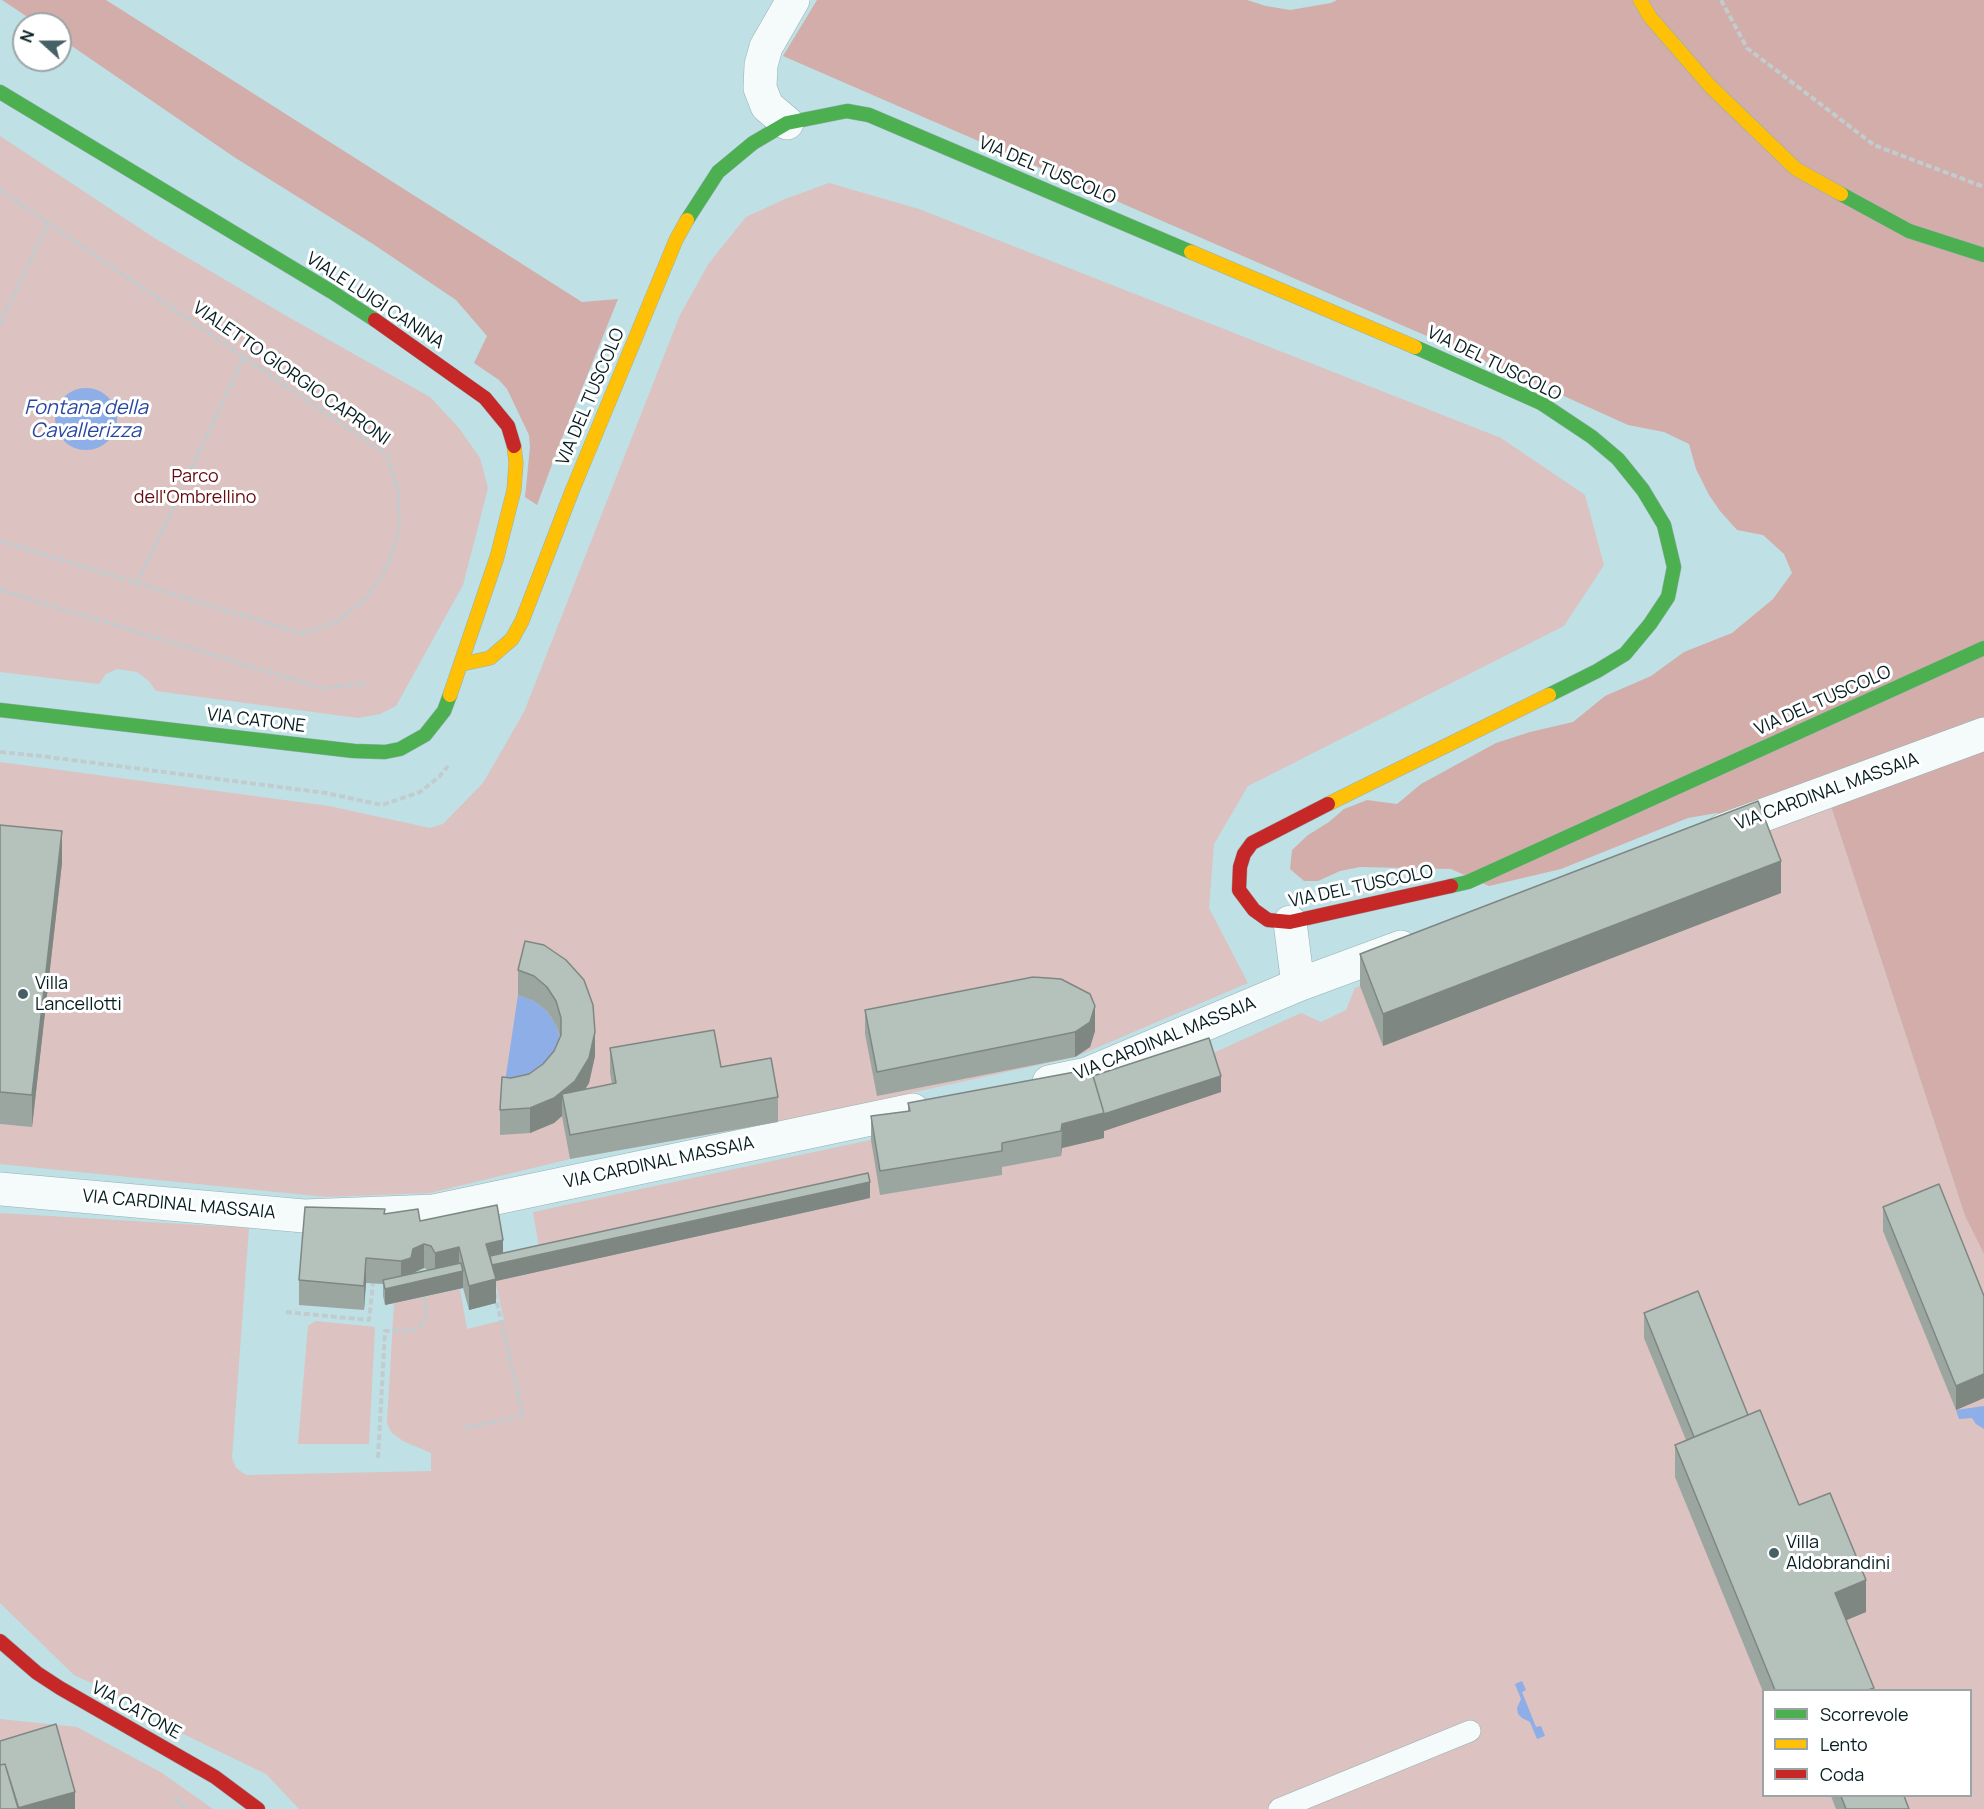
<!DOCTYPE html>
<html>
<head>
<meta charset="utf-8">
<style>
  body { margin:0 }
  #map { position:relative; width:1984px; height:1809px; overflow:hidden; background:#bfe0e5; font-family:Manrope,sans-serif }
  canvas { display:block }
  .legend { position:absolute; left:1762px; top:1689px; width:210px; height:108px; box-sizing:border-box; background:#fff; border:2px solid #9ba5a6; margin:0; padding:8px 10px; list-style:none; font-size:18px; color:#051d20 }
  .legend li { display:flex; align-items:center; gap:12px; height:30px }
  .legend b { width:30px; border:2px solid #9ba5a6 }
  .north { position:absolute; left:12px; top:12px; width:60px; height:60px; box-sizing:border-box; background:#fff; border:2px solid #9ba5a6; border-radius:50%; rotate:291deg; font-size:16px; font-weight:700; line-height:24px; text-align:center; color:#051d20 }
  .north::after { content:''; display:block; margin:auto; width:21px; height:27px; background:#466165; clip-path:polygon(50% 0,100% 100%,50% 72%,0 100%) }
</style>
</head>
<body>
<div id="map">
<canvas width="1984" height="1809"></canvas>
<ul class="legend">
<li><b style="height:8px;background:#4caf50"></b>Scorrevole</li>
<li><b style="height:8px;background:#ffc107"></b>Lento</li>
<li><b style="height:8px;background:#c62828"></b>Coda</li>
</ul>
<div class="north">N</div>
</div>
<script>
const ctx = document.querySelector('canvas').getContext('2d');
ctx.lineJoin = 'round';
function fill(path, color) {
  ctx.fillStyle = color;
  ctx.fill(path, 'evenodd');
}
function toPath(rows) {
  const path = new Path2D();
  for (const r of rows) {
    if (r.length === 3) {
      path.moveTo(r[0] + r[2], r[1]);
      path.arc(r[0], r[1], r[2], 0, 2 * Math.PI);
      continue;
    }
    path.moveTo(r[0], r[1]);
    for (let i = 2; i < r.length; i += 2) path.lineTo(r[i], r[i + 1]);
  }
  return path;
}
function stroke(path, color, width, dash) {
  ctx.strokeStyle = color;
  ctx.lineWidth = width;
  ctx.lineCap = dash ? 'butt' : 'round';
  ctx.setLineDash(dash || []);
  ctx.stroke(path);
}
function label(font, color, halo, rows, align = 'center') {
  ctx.font = font + ' Manrope,sans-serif';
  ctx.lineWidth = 6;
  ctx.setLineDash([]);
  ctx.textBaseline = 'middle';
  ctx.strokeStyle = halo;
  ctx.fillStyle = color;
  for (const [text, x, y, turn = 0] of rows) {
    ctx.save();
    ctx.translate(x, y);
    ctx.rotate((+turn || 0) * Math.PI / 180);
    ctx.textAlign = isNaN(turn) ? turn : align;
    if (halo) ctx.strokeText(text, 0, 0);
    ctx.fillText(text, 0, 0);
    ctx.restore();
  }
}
const green = toPath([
  [0,136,156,239,283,314,430,397,459,428,480,458,488,488,463,585,396,706,380,714,358,718,156,691,149,681,137,672,117,669,106,674,99,684,0,672],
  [829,183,919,209,1501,438,1585,495,1604,565,1564,626,1248,786,1214,844,1209,908,1248,983,1075,1057,778,1122,570,1159,430,1193,326,1197,0,1164,0,1124,32,1126,0,857,0,762,329,806,430,828,443,824,483,783,524,712,680,315,709,263,746,217,785,199],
  [1827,794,1965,1216,1984,1254,1984,1809,299,1809,266,1774,179,1732,132,1702,74,1675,0,1603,0,1213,249,1228,232,1458,236,1468,246,1475,431,1471,431,1453,403,1441,391,1432,387,1423,394,1303,460,1289,467,1329,504,1320,495,1281,543,1270,533,1212,1091,1093,1209,1055,1301,1013,1321,1022,1346,1010,1355,988,1360,986],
  [1764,1690,1970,1690,1970,1796,1764,1796],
  [316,1321,375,1327,369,1444,298,1444,308,1326],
  [0,1719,77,1727,162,1773,213,1809,75,1809,56,1741,0,1758]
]);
const forest = toPath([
  [2,0,106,0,582,302,618,299,560,443,537,505,525,497,530,447,529,435,507,389,499,380,474,363,487,336,456,300,373,244,234,157,60,38,60,24,38,24],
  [817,0,1247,0,1266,6,1290,10,1331,3,1337,0,1984,0,1984,1254,1965,1216,1827,794,1730,815,1717,813,1688,818,1561,869,1489,886,1451,869,1360,867,1340,871,1318,881,1304,881,1290,869,1292,850,1308,835,1329,822,1344,809,1367,800,1397,804,1421,784,1496,743,1530,732,1573,722,1605,696,1651,676,1684,652,1732,633,1773,599,1792,573,1784,554,1763,535,1737,530,1720,511,1709,495,1696,469,1689,444,1664,432,1628,425,1544,387,783,56]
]);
const water = toPath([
  [86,419,31],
  [518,995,534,1001,547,1011,556,1025,561,1042,561,1059,502,1102],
  [1984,1406,1984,1429,1976,1424,1972,1418,1959,1419,1956,1410],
  [1522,1681,1526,1690,1522,1692,1536,1727,1541,1726,1545,1736,1537,1739,1530,1722,1522,1718,1518,1714,1517,1708,1521,1699,1515,1684]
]);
const path = toPath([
  [1721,0,1747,48,1874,145,1984,187],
  [0,190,387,455,398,492,399,529,388,565,367,597,338,621,303,634,0,541],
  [0,324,48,223],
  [137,583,244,357],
  [0,590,322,688,366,683],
  [0,752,41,756,326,793,382,805,420,792,439,777,448,766],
  [286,1312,369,1320,373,1283],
  [464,1428,523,1416,494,1290],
  [378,1458,385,1331,412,1331,420,1326,425,1319,426,1310,424,1294],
  [1856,1565,1875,1557],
  [175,1798,186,1809]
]);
const lane = toPath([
  [1279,1809,1470,1731]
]);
const street = toPath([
  [787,123,767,106,760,88,761,65,766,47,793,0],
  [1723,830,1984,734],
  [1290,922,1298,985],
  [1049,1082,1087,1074,1298,985,1401,947],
  [0,1189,304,1216,434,1211,913,1110]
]);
const fast = toPath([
  [0,92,332,292,375,320],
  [1841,194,1909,231,1984,255],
  [687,220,718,172,753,143,787,123,847,111,869,115,1191,252],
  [1415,347,1541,403,1592,437,1618,459,1643,490,1664,525,1674,567,1668,597,1650,624,1625,654,1597,671,1549,695],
  [0,710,354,751,385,752,400,749,425,735,444,711,450,695],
  [1451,886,1468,882,1984,648]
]);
const slow = toPath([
  [1640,0,1650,17,1710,86,1796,169,1841,194],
  [1191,252,1415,347],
  [462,664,490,658,512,639,522,621,572,491,676,240,687,220],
  [450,695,497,557,514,490,516,463,514,446],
  [1328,804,1549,695]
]);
const jam = toPath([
  [375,320,485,398,508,426,514,446],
  [1328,804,1252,843,1244,854,1240,867,1239,890,1254,910,1268,920,1290,922,1451,886],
  [0,1641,37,1673,60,1688,215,1777,258,1809]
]);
const wall = toPath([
  [0,825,62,863,32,1127,0,1124],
  [1781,893,1383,1046,1360,986,1360,954],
  [525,941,595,1056,589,1083,585,1089,612,1084,610,1073,610,1048,721,1067,778,1097,778,1122,570,1159,562,1116,554,1123,530,1133,500,1135,500,1110,511,1078,529,1074,543,1064,554,1051,560,1037,556,1025,547,1011,534,1001,518,995,518,970],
  [865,1010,1095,1031,1090,1047,1075,1057,877,1096,865,1034],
  [1093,1076,1221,1092,1104,1131,1104,1138,1062,1148,1061,1156,1002,1167,1002,1175,880,1195,871,1140,871,1116,908,1111,908,1103],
  [870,1198,496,1281,496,1303,469,1310,463,1288,385,1305,383,1296,383,1284,366,1283,364,1310,299,1305,299,1280,385,1214,420,1221,503,1253],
  [424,1268,428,1270,413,1273],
  [1883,1207,1984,1296,1984,1398,1956,1410,1883,1231],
  [1644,1313,1748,1415,1799,1505,1866,1612,1846,1620,1874,1690,1764,1690,1764,1694,1675,1477,1675,1445,1686,1440,1644,1338],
  [1831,1796,1904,1796,1909,1809,1836,1809]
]);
const shadedWall = toPath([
  [62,831,62,863,32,1127,32,1095],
  [1781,861,1781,893,1383,1046,1383,1014],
  [1095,1006,1095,1031,1090,1047,1075,1057,1075,1032],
  [595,1032,595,1056,589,1083,575,1106,562,1094,562,1116,554,1123,530,1133,530,1108],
  [1221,1076,1221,1092,1104,1131,1104,1138,1062,1148,1061,1156,1062,1124],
  [870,1182,870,1198,496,1281,496,1303,469,1310,469,1286,486,1244,503,1240,503,1263],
  [424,1244,424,1268,413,1273,463,1271,463,1288,385,1305,385,1289,401,1285,401,1261,413,1249],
  [459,1247,459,1272,435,1277,435,1253],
  [366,1258,366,1283,364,1310,364,1286],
  [1984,1374,1984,1398,1956,1410,1956,1386],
  [1866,1580,1866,1612,1835,1625,1835,1593],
  [75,1792,75,1809,14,1809]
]);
const building = toPath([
  [1758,801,1781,861,1383,1014,1360,954,1758,801],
  [0,825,62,831,32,1095,0,1092,0,825],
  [525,941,544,945,566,960,584,980,593,1005,595,1032,589,1058,575,1081,554,1098,530,1108,500,1110,502,1077,511,1078,529,1074,543,1064,554,1051,561,1035,561,1018,556,1001,547,987,534,976,518,970,525,941],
  [1033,977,1061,979,1090,994,1095,1006,1090,1022,1075,1032,877,1072,865,1010,1033,977],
  [714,1030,721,1067,771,1058,778,1097,570,1135,562,1094,616,1083,610,1048,714,1030],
  [1209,1038,1221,1076,1104,1114,1104,1113,1093,1076,1209,1038],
  [1091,1069,1104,1113,1062,1124,1061,1131,1002,1143,1002,1151,880,1171,871,1116,910,1111,908,1103,1091,1069],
  [868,1173,870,1182,492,1265,490,1256,868,1173],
  [1939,1184,1984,1296,1984,1374,1956,1386,1883,1207,1939,1184],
  [497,1205,503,1240,486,1244,496,1279,469,1286,459,1247,435,1253,431,1246,424,1244,413,1249,411,1258,401,1261,366,1258,364,1286,299,1280,305,1207,385,1209,384,1214,418,1209,420,1221,497,1205],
  [461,1263,463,1271,385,1289,383,1280,461,1263],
  [1698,1291,1748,1415,1694,1437,1644,1313,1698,1291],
  [1760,1410,1799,1505,1830,1493,1866,1580,1835,1593,1874,1688,1868,1690,1775,1690,1675,1445,1760,1410],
  [56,1724,75,1792,18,1808,5,1764,0,1765,0,1741,56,1724],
  [5,1764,19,1809,0,1809,0,1765,5,1764],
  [1841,1796,1904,1796,1909,1809,1846,1809,1841,1796]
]);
const markers = [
  [23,994,6,"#466165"],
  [1774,1553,6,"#466165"]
];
const streetNames = [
  ["VIA DEL TUSCOLO",1047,171,23],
  ["VIALE LUIGI CANINA",375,301,33],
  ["VIA DEL TUSCOLO",1494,364,26],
  ["VIALETTO GIORGIO CAPRONI",291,374,35],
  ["VIA DEL TUSCOLO",591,397,-67],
  ["VIA DEL TUSCOLO",1823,701,-24],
  ["VIA CATONE",256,721,7],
  ["VIA CARDINAL MASSAIA",1827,792,-20],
  ["VIA DEL TUSCOLO",1361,887,-12],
  ["VIA CARDINAL MASSAIA",1165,1039,-22],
  ["VIA CARDINAL MASSAIA",659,1163,-12],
  ["VIA CARDINAL MASSAIA",179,1205,5],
  ["VIA CATONE",136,1711,29]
];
const parkNames = [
  ["Parco",195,477],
  ["dell'Ombrellino",195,498]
];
const poiNames = [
  ["Villa",35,984],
  ["Lancellotti",35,1005],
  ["Villa",1786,1543],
  ["Aldobrandini",1786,1564]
];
const waterNames = [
  ["Fontana della",86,408],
  ["Cavallerizza",86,431]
];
fill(green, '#dcc2c0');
fill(forest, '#d3adaa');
fill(water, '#8daee6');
stroke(lane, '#96b0b3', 22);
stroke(street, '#96b0b3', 34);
stroke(fast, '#96b0b3', 15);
stroke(slow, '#96b0b3', 15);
stroke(jam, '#96b0b3', 15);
stroke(path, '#c2ccce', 4, [6, 3]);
stroke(lane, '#f5fafb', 21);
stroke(street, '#f5fafb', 33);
stroke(fast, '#4caf50', 14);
stroke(slow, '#ffc107', 14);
stroke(jam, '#c62828', 14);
fill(wall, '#9ca6a1');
fill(shadedWall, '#7f8783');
fill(building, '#b5c1bb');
stroke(building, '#7f8783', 1.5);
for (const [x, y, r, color] of markers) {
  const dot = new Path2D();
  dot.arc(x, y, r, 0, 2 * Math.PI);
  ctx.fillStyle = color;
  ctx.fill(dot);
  stroke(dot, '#fff', 2);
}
label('18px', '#051d20', '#fff', streetNames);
label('18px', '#640b0f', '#fff', parkNames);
label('18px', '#051d20', '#fff', poiNames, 'left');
label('italic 20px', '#2847a1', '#fff', waterNames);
</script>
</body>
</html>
